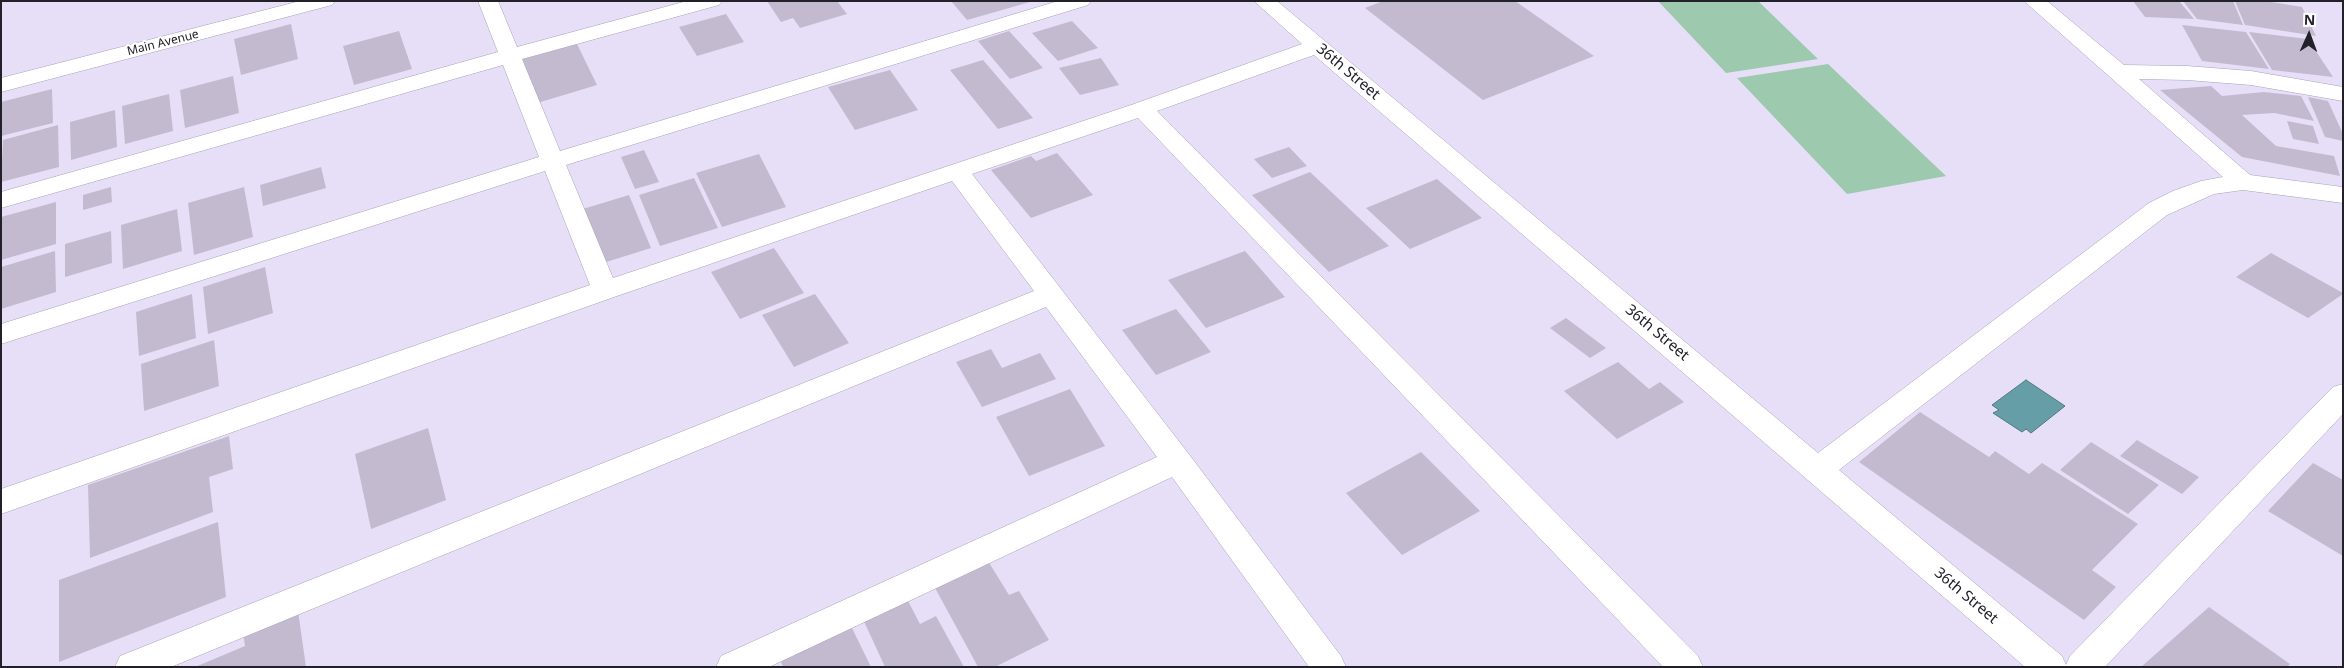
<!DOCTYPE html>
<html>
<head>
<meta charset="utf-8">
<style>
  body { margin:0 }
  #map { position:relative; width:2344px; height:668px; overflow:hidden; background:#e6dff7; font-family:"Noto Sans",sans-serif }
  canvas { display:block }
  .frame { position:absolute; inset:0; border:2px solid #222029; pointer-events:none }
  .north { position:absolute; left:2284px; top:10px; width:50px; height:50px; -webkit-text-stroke:4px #fff; paint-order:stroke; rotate:2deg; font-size:14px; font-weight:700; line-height:20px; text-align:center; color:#222029 }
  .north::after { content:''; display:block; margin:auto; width:18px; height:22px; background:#222029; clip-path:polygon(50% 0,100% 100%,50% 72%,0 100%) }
</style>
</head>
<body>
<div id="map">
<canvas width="2344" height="668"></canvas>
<div class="frame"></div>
<div class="north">N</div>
</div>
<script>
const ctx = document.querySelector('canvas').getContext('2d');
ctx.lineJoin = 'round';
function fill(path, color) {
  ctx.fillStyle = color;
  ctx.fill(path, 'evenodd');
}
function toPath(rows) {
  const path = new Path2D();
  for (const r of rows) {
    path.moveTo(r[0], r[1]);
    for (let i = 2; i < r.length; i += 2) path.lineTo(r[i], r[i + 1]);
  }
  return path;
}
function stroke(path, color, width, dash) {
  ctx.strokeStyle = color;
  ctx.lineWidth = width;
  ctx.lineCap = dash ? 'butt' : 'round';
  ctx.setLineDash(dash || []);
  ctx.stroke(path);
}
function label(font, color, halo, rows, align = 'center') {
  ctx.font = font + ' "Noto Sans",sans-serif';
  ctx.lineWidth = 4;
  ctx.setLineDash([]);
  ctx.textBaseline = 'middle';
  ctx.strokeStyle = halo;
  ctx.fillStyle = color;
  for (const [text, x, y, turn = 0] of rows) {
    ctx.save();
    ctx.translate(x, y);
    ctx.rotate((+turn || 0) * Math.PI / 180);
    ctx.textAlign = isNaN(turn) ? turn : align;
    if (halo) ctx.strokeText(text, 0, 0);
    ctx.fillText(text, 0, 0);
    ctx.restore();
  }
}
const green = toPath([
  [1658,1,1758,1,1818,59,1726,73],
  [1828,64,1946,176,1847,194,1737,78]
]);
const water = toPath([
  [2026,380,2065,406,2031,433,2026,429,2022,432,1993,413,1999,410,1992,405,2026,380]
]);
const building = toPath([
  [767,1,837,1,847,14,800,28,793,18,781,22],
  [951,1,1030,1,1030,2,967,20],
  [1383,1,1515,1,1594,56,1483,100,1365,8],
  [2133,1,2179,1,2194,19,2145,17],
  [2183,1,2233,1,2243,25,2197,19],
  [2235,1,2265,1,2302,7,2316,36,2245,25],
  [726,14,744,42,697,56,679,27],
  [1072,21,1098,48,1058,61,1032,33],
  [291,24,298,59,241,75,234,39],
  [2182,25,2246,32,2269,69,2202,61],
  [399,31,412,69,354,85,343,46],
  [1009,31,1043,68,1010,79,978,41],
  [2249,32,2308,39,2333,77,2272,70],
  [577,44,597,85,534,104,516,61],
  [1101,58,1119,85,1080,95,1059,68],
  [983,60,1033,118,998,129,950,70],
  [890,70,918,110,855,130,828,87],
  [233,76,239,113,185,128,180,90],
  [2211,86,2222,96,2264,92,2301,96,2314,121,2274,113,2242,115,2276,146,2334,156,2340,176,2242,157,2160,90],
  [52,89,53,123,1,136,1,102],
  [169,94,173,131,125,144,122,106],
  [2308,97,2328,101,2343,134,2343,141,2325,137],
  [115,110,117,147,71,160,70,122],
  [2287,121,2313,126,2319,144,2293,139],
  [58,125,59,167,1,182,3,140],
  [1289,147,1307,166,1272,178,1254,159],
  [644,150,659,182,635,189,621,157],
  [1057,153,1093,195,1031,218,991,170,1031,156,1036,161],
  [759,154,786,207,722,227,696,173],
  [321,167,326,188,263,206,260,185],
  [1310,172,1389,246,1329,272,1252,195],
  [694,178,718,228,660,246,639,195],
  [1437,179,1482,218,1410,249,1366,208],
  [111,187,112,202,83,210,83,195],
  [244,187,253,237,194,255,188,203],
  [629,195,651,248,603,263,583,209],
  [56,202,56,244,1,260,1,217],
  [177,209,182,251,123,269,121,225],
  [111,231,112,263,65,277,65,244],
  [774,248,804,293,740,319,711,272],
  [55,251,56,292,1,309,1,267],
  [1245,251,1285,297,1206,328,1168,280],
  [2271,253,2343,293,2343,294,2308,318,2236,277],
  [265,267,273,313,208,334,203,287],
  [192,294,196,338,139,356,136,312],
  [815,294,849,343,794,367,762,315],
  [1176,309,1211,352,1156,375,1122,330],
  [1566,318,1606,348,1590,358,1550,328],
  [214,340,219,386,144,411,141,364],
  [991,349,1002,368,1040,353,1056,379,982,407,956,362],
  [1618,362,1649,389,1660,382,1684,402,1617,439,1564,391],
  [1070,389,1105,446,1029,476,996,417],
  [1920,412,1989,457,1995,451,2029,474,2042,463,2138,524,2092,570,2116,587,2084,620,1859,462],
  [428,428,446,500,371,529,355,454],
  [229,436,233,469,209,477,213,512,90,558,88,485],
  [2137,440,2199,477,2182,494,2120,456],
  [2091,442,2159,485,2128,514,2060,470],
  [1421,452,1480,511,1402,555,1346,493],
  [2313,463,2343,480,2343,556,2268,511],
  [218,522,226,597,59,662,59,580],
  [988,561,1009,595,1019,591,1049,640,995,667,978,667,934,586],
  [906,597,920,624,936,616,964,667,885,667,862,617],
  [2209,607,2290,664,2287,667,2141,667],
  [298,611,306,667,195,667,245,646,243,633],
  [851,626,871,667,783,667,780,659]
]);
const minor = toPath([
  [300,1,335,1,332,5,1,92,1,78,300,1],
  [478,1,498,1,517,47,687,1,722,1,719,5,522,59,560,151,1058,1,1091,1,1088,5,566,165,613,278,1134,104,1302,44,1254,1,1277,1,1818,453,2149,203,2173,191,2201,181,2223,177,2024,1,2047,1,2124,65,2187,66,2251,71,2343,87,2343,101,2251,85,2187,80,2139,79,2250,175,2343,187,2343,203,2243,190,2214,194,2167,215,1839,470,2062,656,2066,665,2070,656,2333,387,2343,384,2343,414,2105,667,2025,667,1314,55,1157,111,1698,656,1703,667,1663,667,1138,118,972,174,1188,453,1341,656,1346,667,1309,667,1172,477,769,667,716,667,721,656,1157,457,1046,307,171,667,115,667,120,656,1034,291,952,181,614,297,1,514,1,489,590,285,545,171,1,344,1,324,539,157,503,65,1,208,1,192,498,52,478,1]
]);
const farStreetnames = [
  ["Main Avenue",163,43,-14]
];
const streetNames = [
  ["36th Street",1348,72,40],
  ["36th Street",1657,333,40],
  ["36th Street",1966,596,40]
];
fill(green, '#9dc9ae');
fill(water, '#659ea7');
stroke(water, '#517881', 1);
fill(building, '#c4bad0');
stroke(minor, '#a7a1b8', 1);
fill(minor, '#fff');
label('12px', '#222029', '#fff', farStreetnames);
label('15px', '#222029', '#fff', streetNames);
</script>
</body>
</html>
